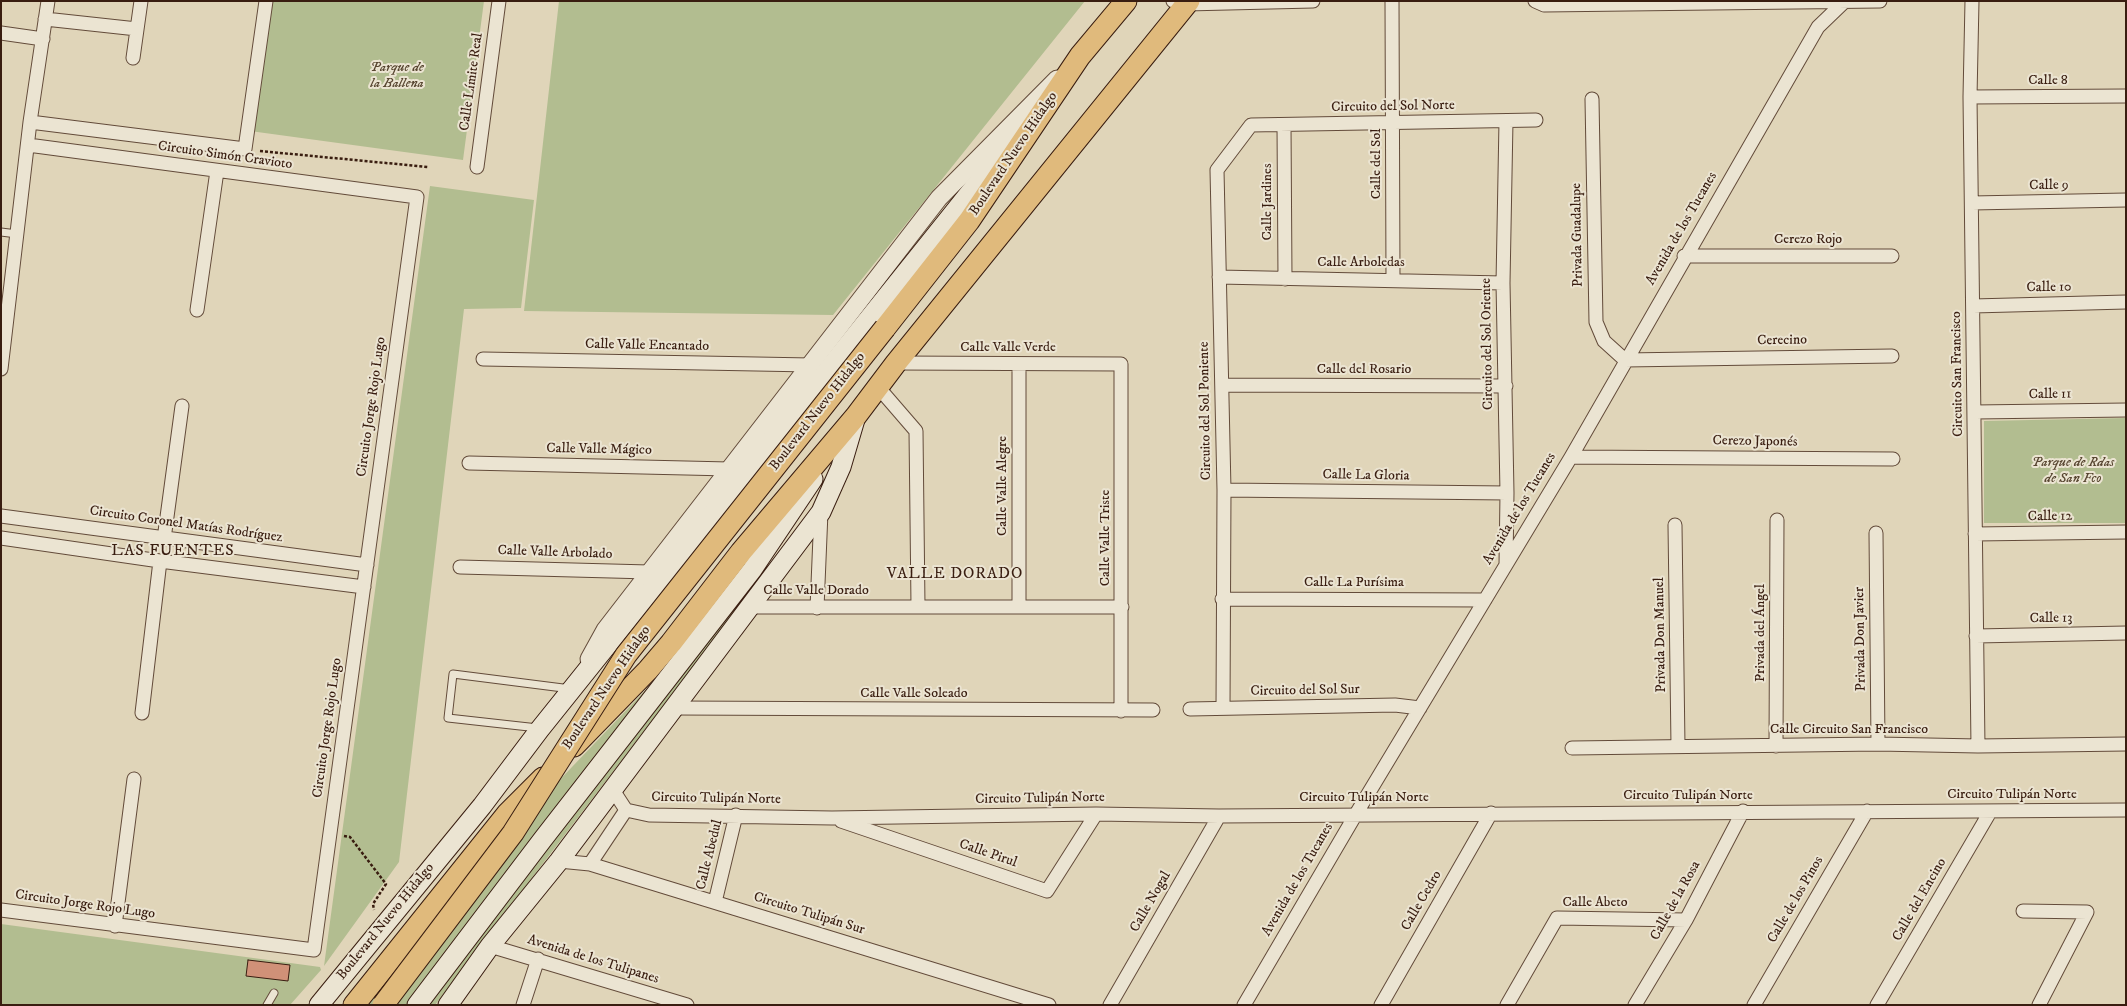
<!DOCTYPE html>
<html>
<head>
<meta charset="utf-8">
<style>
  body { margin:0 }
  #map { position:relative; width:2127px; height:1006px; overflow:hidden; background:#e0d5b9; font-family:"IM FELL DW Pica",serif }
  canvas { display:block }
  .frame { position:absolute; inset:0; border:2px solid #391d10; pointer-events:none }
</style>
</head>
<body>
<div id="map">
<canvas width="2127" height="1006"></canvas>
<div class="frame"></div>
</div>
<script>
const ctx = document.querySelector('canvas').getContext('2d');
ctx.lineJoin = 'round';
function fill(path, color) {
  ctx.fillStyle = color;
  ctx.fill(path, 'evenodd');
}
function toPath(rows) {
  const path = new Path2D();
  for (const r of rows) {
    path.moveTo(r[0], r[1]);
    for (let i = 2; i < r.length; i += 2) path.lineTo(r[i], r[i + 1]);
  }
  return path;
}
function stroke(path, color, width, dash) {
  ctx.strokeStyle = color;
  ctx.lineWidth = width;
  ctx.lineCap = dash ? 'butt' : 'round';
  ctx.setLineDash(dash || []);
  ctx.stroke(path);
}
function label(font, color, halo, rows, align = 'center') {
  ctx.font = font + ' "IM FELL DW Pica",serif';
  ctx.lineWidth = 4;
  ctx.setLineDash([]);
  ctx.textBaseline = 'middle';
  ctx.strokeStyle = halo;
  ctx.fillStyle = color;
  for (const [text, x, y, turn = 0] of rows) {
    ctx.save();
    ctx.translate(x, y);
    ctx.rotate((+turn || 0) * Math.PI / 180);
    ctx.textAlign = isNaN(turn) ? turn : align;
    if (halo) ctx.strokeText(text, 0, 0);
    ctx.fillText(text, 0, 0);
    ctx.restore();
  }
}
const green = toPath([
  [267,1,484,1,463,160,250,131],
  [559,1,1085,1,833,315,524,311],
  [430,186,534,200,521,308,464,309,399,862,324,966],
  [2126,418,2126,523,1984,523,1984,421],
  [760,573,763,575,435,1005,429,1005,548,846],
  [657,678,407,1005,342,1005,437,889,508,834],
  [1,924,320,967,321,970,290,1005,1,1005]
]);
const building = toPath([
  [248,960,290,965,288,981,246,976,248,960]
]);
const path = toPath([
  [260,151,428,167],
  [344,836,350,837,386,884,373,904,374,910]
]);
const service = toPath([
  [1,232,17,234],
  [538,728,448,718,453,674,571,689],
  [267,1005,274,993]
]);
const minor = toPath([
  [1173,1,1186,4,1313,1],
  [1392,1,1393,279],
  [1535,1,1544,5,1880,1],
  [1972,1,1970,97,1978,746],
  [45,19,137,29],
  [1,33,43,39],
  [133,58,141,1],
  [1970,97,2126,96],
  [1592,99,1596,322,1604,341,1625,360,1892,356],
  [30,122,245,149,266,1],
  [1284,125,1285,279],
  [477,167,499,1],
  [1972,203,2126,200],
  [1684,256,1892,256],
  [1219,277,1503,283],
  [1973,306,2126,302],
  [197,310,217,171],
  [483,359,811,365],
  [896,363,1121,364,1121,711],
  [1019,364,1019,607],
  [1,369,30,122,48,1],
  [1222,385,1506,386],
  [878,387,916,431,918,606],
  [1975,412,2126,410],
  [1571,457,1893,459],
  [469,463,729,469],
  [1224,490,1507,493],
  [1,516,367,565],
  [1675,525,1678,746],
  [1876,533,1878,744],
  [1975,534,2126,532],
  [1,538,160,561,364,587],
  [164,539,182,406],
  [1506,565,1507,493,1503,283,1506,121],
  [460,567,649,572],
  [1222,599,1485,600],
  [751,607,1122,607],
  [817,608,821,512],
  [1976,636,2126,633],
  [675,708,1153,710],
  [1223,708,1224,490,1217,170,1251,125,1536,120],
  [1190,709,1395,705,1420,708],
  [142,713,160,561],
  [1776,746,1777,520],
  [1572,748,1878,744,1978,746,2126,744],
  [613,790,626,810,649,815,832,818,1096,814,1219,816,2126,810],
  [841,821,1047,891,1096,814],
  [559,861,590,864,1049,1005],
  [590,864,626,810],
  [715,902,736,815],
  [1,910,314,950,417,197,28,145],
  [2023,911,2087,912,2039,1005],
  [115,926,134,779],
  [490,946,687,1005],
  [523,1005,538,959],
  [1110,1005,1219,816],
  [1244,1005,1356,814,1571,457,1818,27,1845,1],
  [1381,1005,1491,813],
  [1507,1005,1557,918,1686,920],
  [1635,1005,1686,920,1743,811],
  [1754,1005,1867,811],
  [1877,1005,1990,812]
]);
const tertiary = toPath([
  [589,659,605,630,939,198,1057,79]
]);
const secondary = toPath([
  [319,1005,482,806,540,729,1024,125],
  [417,1005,543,839,752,570,813,479],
  [448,1005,490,946,559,861,821,512,841,467,856,416]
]);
const primary = toPath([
  [885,328,969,221,1080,56,1126,1],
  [574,746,648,670,671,643,741,552,856,416,896,363,1189,1],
  [354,1005,507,814,543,778]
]);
const primaryBridge = toPath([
  [383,1005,513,833,626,655,885,328]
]);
const parkNames = [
  ["Parque de",397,68],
  ["la Ballena",397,84],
  ["Parque de Rdas",2073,463],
  ["de San Fco",2073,479]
];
const streetNames = [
  ["Calle 8",2048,81],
  ["Calle Límite Real",472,82,-82],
  ["Circuito del Sol Norte",1393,107,-1],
  ["Boulevard Nuevo Hidalgo",1014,154,-56],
  ["Circuito Simón Cravioto",225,156,8],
  ["Calle del Sol",1377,164,-90],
  ["Calle 9",2049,186,-1],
  ["Calle Jardines",1268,202,-90],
  ["Avenida de los Tucanes",1682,229,-60],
  ["Privada Guadalupe",1578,235,-91],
  ["Cerezo Rojo",1808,240],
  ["Calle Arboledas",1361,263],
  ["Calle 10",2049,288,-1],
  ["Cerecino",1782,341,-1],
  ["Circuito del Sol Oriente",1488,344,-91],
  ["Calle Valle Encantado",647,346,1],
  ["Calle Valle Verde",1008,348],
  ["Calle del Rosario",1364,370],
  ["Circuito San Francisco",1958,374,-91],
  ["Calle 11",2050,395,-1],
  ["Circuito Jorge Rojo Lugo",372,407,-82],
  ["Circuito del Sol Poniente",1206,411,-91],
  ["Boulevard Nuevo Hidalgo",818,412,-52],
  ["Cerezo Japonés",1755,442,1],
  ["Calle Valle Mágico",599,450,1],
  ["Calle La Gloria",1366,476,1],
  ["Calle Valle Alegre",1003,486,-90],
  ["Avenida de los Tucanes",1520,509,-59],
  ["Calle 12",2050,517,-1],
  ["Circuito Coronel Matías Rodríguez",186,525,8],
  ["Calle Valle Triste",1106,538,-90],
  ["Calle Valle Arbolado",555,553,2],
  ["Calle La Purísima",1354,583],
  ["Calle Valle Dorado",816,591],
  ["Calle 13",2051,619,-1],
  ["Privada del Ángel",1761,633,-90],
  ["Privada Don Manuel",1661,635,-91],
  ["Privada Don Javier",1861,639,-91],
  ["Boulevard Nuevo Hidalgo",607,688,-56],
  ["Circuito del Sol Sur",1305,691,-1],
  ["Calle Valle Soleado",914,694],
  ["Circuito Jorge Rojo Lugo",328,728,-82],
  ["Calle Circuito San Francisco",1849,730],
  ["Circuito Tulipán Norte",2012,795],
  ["Circuito Tulipán Norte",1688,796],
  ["Circuito Tulipán Norte",1364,798],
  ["Circuito Tulipán Norte",716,799,1],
  ["Circuito Tulipán Norte",1040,799,-1],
  ["Calle Pirul",988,854,19],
  ["Calle Abedul",710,855,-76],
  ["Avenida de los Tucanes",1298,880,-60],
  ["Calle de los Pinos",1796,900,-60],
  ["Calle del Encino",1920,900,-60],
  ["Calle Cedro",1422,901,-60],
  ["Calle de la Rosa",1676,901,-61],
  ["Calle Nogal",1151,902,-60],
  ["Calle Abeto",1595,903],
  ["Circuito Jorge Rojo Lugo",85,905,8],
  ["Circuito Tulipán Sur",809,914,17],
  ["Boulevard Nuevo Hidalgo",386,922,-51],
  ["Avenida de los Tulipanes",593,960,17]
];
const quarterNames = [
  ["LAS FUENTES",173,552],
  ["VALLE DORADO",955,575]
];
fill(green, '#b2bd90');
fill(building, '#d09178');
stroke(building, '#391d10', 1);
stroke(service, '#634b3a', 9);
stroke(minor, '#634b3a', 15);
stroke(tertiary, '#634b3a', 19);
stroke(secondary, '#391d10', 21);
stroke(primary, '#391d10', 23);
stroke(path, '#391d10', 2.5, [3, 2]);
stroke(service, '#ebe4d2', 7);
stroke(minor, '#ebe4d2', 13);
stroke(tertiary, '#ebe4d2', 17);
stroke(secondary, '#ebe4d2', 19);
stroke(primary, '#e0ba7c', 21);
stroke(primaryBridge, '#391d10', 23, []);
stroke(primaryBridge, '#e0ba7c', 21);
label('italic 14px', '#574530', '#ebe4d2', parkNames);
label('14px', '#391d10', '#ebe4d2', streetNames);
ctx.letterSpacing = '1px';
label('16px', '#391d10', '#ebe4d2', quarterNames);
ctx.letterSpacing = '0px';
</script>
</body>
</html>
